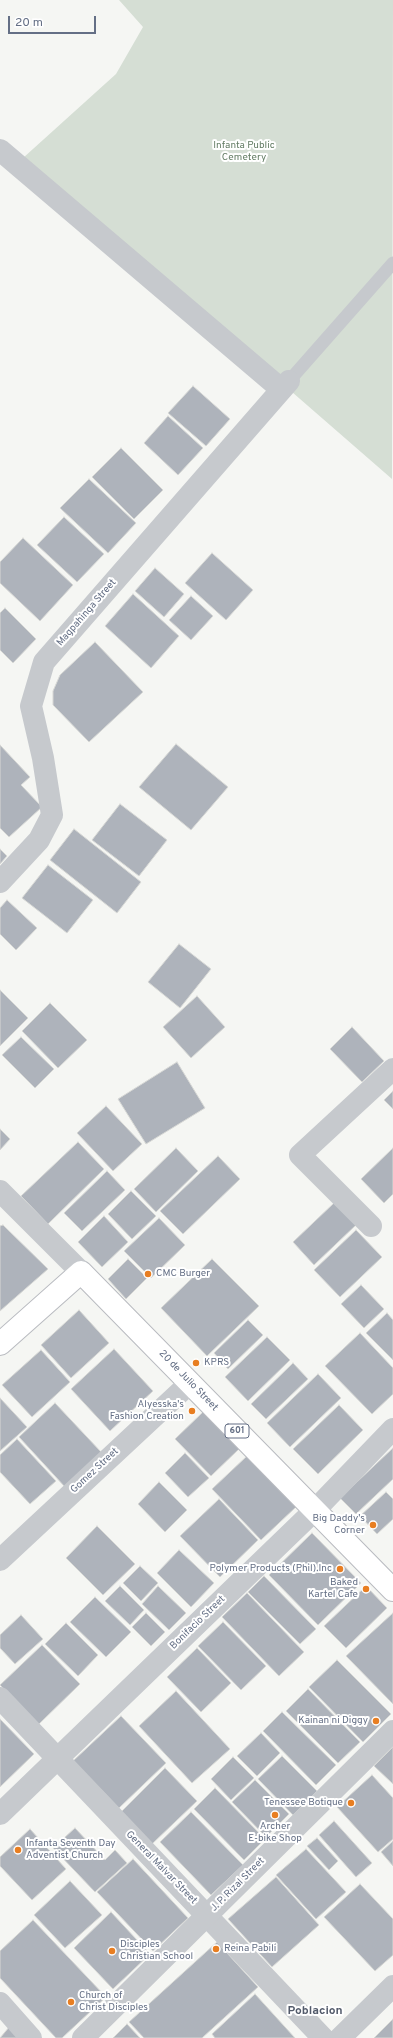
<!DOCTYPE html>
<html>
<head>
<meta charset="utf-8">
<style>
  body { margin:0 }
  #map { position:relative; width:393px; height:2038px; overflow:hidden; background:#f5f6f3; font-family:Overpass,sans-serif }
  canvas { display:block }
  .scale { position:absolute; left:8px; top:16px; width:88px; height:18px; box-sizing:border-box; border:2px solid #646f85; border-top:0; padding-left:5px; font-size:12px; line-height:14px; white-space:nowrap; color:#646f85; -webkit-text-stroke:3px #fff; paint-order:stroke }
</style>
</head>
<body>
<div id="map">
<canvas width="393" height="2038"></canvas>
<div class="scale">20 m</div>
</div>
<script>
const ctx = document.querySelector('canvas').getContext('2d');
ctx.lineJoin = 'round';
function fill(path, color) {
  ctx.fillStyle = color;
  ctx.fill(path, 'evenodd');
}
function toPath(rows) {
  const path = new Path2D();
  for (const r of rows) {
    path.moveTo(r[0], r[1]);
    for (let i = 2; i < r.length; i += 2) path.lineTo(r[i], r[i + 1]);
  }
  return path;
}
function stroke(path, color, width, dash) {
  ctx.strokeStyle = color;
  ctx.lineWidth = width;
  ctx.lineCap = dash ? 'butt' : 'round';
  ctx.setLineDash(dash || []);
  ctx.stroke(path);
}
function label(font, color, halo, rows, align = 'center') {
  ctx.font = font + ' Overpass,sans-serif';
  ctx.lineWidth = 4;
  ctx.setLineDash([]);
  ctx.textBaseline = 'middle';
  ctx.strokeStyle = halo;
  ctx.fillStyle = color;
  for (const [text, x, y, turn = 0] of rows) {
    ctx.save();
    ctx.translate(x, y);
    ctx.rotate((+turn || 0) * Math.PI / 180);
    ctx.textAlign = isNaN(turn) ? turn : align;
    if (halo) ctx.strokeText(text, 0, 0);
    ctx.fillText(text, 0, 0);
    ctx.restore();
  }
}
const green = toPath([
  [119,0,393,0,392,479,23,158,116,74,143,27]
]);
const building = toPath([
  [193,386,230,419,206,446,168,413,193,386],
  [168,416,203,448,178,475,144,443,168,416],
  [121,448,163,490,134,519,92,477,121,448],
  [89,479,136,523,108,553,60,508,89,479],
  [64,517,104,554,77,582,37,545,64,517],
  [23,538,73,585,40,621,0,583,0,562,23,538],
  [212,553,253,590,226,620,185,583,212,553],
  [155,568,184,594,164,617,135,591,155,568],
  [133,594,179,636,151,668,105,626,133,594],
  [191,596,213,616,191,640,169,620,191,596],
  [5,608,36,639,13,663,0,650,0,613,5,608],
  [95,642,143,692,89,742,53,705,53,691,60,675,95,642],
  [176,744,228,787,191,830,139,787,176,744],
  [0,745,30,777,21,785,42,807,9,837,0,828,0,745],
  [120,804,167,840,139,876,92,840,120,804],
  [74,829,141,882,117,913,50,860,74,829],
  [0,849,7,856,0,864,0,849],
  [48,865,93,900,67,933,22,898,48,865],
  [7,900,37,928,16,950,0,934,0,908,7,900],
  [179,944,211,969,180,1008,148,982,179,944],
  [0,990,28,1018,0,1046,0,990],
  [197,996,225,1027,191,1058,163,1027,197,996],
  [50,1003,87,1040,58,1068,22,1031,50,1003],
  [352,1027,384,1061,362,1082,330,1049,352,1027],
  [21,1037,54,1069,35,1088,2,1055,21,1037],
  [177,1062,205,1108,146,1144,118,1099,177,1062],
  [393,1091,393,1109,384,1100,393,1091],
  [106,1106,142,1144,113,1171,77,1133,106,1106],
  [0,1129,10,1139,0,1150,0,1129],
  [78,1142,104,1169,48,1224,21,1196,78,1142],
  [176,1148,198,1171,156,1212,134,1189,176,1148],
  [393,1148,393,1194,384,1203,361,1179,393,1148],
  [218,1156,240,1179,183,1234,160,1211,218,1156],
  [107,1171,125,1190,82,1231,64,1213,107,1171],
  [131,1191,156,1216,132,1239,108,1214,131,1191],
  [334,1203,356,1225,314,1265,293,1242,334,1203],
  [104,1216,128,1242,102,1267,78,1242,104,1216],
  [159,1218,185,1245,151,1278,124,1251,159,1218],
  [3,1225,48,1269,0,1311,0,1226,3,1225],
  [356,1230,382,1257,340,1297,314,1270,356,1230],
  [128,1259,147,1278,126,1299,108,1279,128,1259],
  [212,1259,259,1306,207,1356,161,1308,212,1259],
  [361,1285,384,1309,364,1328,341,1304,361,1285],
  [79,1310,109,1343,71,1378,41,1345,79,1310],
  [387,1313,393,1320,393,1360,366,1333,387,1313],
  [248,1320,263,1335,228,1369,214,1353,248,1320],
  [360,1333,393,1368,393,1394,372,1414,325,1366,360,1333],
  [267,1337,290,1360,248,1401,225,1377,267,1337],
  [114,1349,153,1391,110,1431,71,1389,114,1349],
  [41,1350,70,1382,32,1417,2,1385,41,1350],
  [293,1363,308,1379,266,1419,251,1404,293,1363],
  [318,1374,341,1398,290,1447,267,1423,318,1374],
  [0,1398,27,1427,0,1451,0,1398],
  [55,1403,102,1453,65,1487,19,1437,55,1403],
  [339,1405,363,1430,318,1474,293,1449,339,1405],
  [203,1412,239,1449,211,1476,175,1439,203,1412],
  [17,1439,56,1481,30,1504,0,1472,0,1455,17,1439],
  [393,1448,393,1479,356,1514,340,1498,393,1448],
  [185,1453,209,1478,188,1497,165,1473,185,1453],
  [247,1456,296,1507,261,1540,212,1489,247,1456],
  [159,1482,187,1510,165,1532,138,1504,159,1482],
  [386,1492,393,1499,393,1519,377,1534,360,1516,386,1492],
  [219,1499,258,1540,220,1577,180,1536,219,1499],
  [97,1526,135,1564,103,1595,66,1558,97,1526],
  [312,1533,361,1583,318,1625,269,1575,312,1533],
  [179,1550,214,1583,191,1607,157,1573,179,1550],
  [140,1566,158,1583,141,1601,123,1583,140,1566],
  [264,1576,316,1629,300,1644,248,1592,264,1576],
  [120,1586,144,1610,130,1625,105,1601,120,1586],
  [158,1586,186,1613,169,1630,142,1604,158,1586],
  [366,1586,387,1608,346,1648,324,1626,366,1586],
  [247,1593,304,1652,279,1676,222,1617,247,1593],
  [95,1597,131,1632,106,1657,70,1622,95,1597],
  [146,1613,165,1632,151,1646,132,1627,146,1613],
  [393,1613,393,1704,346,1656,393,1613],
  [21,1615,43,1639,15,1664,0,1648,0,1635,21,1615],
  [223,1622,266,1666,241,1690,198,1646,223,1622],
  [66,1623,98,1655,78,1676,45,1644,66,1623],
  [42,1645,80,1684,39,1724,0,1685,42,1645],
  [197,1648,231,1683,201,1712,167,1677,197,1648],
  [337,1660,391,1714,363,1742,309,1687,337,1660],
  [308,1689,360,1742,338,1763,286,1711,308,1689],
  [176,1691,230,1749,192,1783,139,1726,176,1691],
  [282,1712,336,1765,316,1785,263,1731,282,1712],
  [121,1716,166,1763,119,1808,73,1761,121,1716],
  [0,1719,34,1754,0,1787,0,1719],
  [261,1733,280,1753,257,1776,237,1756,261,1733],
  [393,1747,393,1784,374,1766,393,1747],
  [282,1756,317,1791,293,1815,258,1779,282,1756],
  [233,1757,254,1778,231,1800,211,1779,233,1757],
  [165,1768,197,1801,152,1844,121,1812,165,1768],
  [372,1775,393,1798,393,1839,378,1852,337,1807,372,1775],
  [255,1780,289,1814,266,1837,232,1802,255,1780],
  [215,1788,265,1839,244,1860,194,1809,215,1788],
  [191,1812,243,1865,211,1895,160,1842,191,1812],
  [334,1821,372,1863,356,1877,319,1835,334,1821],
  [75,1828,105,1860,115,1850,127,1863,95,1892,53,1848,75,1828],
  [30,1829,66,1869,32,1900,0,1866,0,1857,30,1829],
  [317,1838,338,1861,329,1870,307,1846,317,1838],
  [393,1841,393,1866,381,1852,393,1841],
  [306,1849,346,1892,316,1919,276,1875,306,1849],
  [133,1859,188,1918,153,1951,97,1892,133,1859],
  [276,1877,319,1925,272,1967,228,1919,276,1877],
  [70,1881,102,1915,65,1948,34,1915,70,1881],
  [360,1884,393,1919,393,1955,375,1971,324,1917,360,1884],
  [111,1912,150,1954,113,1989,74,1948,111,1912],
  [33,1920,106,1997,62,2038,56,2038,0,1978,0,1951,33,1920],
  [217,1942,258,1987,202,2038,144,2038,129,2022,217,1942],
  [255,1994,295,2038,215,2038,212,2034,255,1994],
  [393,2019,393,2038,374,2038,393,2019],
  [127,2024,140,2038,113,2038,127,2024],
  [10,2026,22,2038,0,2038,10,2026]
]);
const service = toPath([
  [289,381,393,263]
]);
const minor = toPath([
  [0,150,281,389],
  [0,882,39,840,52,815,43,758,31,706,44,662,289,381],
  [371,1226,300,1155,393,1069],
  [0,1560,190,1383],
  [0,1698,323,2038],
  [0,1814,315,1510],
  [0,2003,31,2038],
  [340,2038,393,1986]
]);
const tertiary = toPath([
  [0,1191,81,1272],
  [315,1510,393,1429],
  [83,2038,393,1731]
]);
const primary = toPath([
  [0,1344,81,1272,393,1590]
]);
const markers = [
  [148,1274,4,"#e87e21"],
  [196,1363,4,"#e87e21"],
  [192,1411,4,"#e87e21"],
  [373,1525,4,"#e87e21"],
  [340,1569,4,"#e87e21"],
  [366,1589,4,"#e87e21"],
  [376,1721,4,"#e87e21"],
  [351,1803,4,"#e87e21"],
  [275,1815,4,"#e87e21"],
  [18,1850,4,"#e87e21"],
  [216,1949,4,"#e87e21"],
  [112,1951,4,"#e87e21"],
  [71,2002,4,"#e87e21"]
];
const shields = [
  [237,1431,24]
];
const shieldNames = [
  ["601",237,1431]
];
const parkNames = [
  ["Infanta Public",244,146],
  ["Cemetery",244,158]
];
const streetNames = [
  ["Magpahinga Street",87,613,-49],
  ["20 de Julio Street",188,1381,46],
  ["Gomez Street",95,1471,-43],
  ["Bonifacio Street",198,1623,-44],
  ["General Malvar Street",161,1868,46],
  ["J. P. Rizal Street",238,1885,-45]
];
const poiNames = [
  ["CMC Burger",156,1274],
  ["KPRS",204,1363],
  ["Alyesska's",184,1405,"right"],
  ["Fashion Creation",184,1417,"right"],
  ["Big Daddy's",365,1519,"right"],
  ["Corner",365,1531,"right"],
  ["Polymer Products (Phil).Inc",332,1569,"right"],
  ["Baked",358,1583,"right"],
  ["Kartel Cafe",358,1595,"right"],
  ["Kainan ni Diggy",368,1721,"right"],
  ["Tenessee Botique",343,1803,"right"],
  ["Archer",275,1827,"center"],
  ["E-bike Shop",275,1839,"center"],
  ["Infanta Seventh Day",26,1844],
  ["Adventist Church",26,1856],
  ["Disciples",120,1945],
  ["Christian School",120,1957],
  ["Reina Pabili",224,1949],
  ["Church of",79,1996],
  ["Christ Disciples",79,2008]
];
const quarterNames = [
  ["Poblacion",315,2012]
];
fill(green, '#d5ded4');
fill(building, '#aeb3bb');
stroke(building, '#d7d8d5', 1);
stroke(primary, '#b9bbc0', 24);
stroke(service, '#c6c9cd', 13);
stroke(minor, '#c6c9cd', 22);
stroke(tertiary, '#c6c9cd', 22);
stroke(primary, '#fff', 22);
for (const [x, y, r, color] of markers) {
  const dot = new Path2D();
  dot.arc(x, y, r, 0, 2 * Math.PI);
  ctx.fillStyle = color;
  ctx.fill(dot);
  stroke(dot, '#fff', 1.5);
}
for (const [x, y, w] of shields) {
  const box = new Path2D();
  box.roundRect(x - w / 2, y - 7, w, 14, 3);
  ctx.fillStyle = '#fff';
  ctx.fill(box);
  stroke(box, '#646f85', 1);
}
label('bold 9px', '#646f85', null, shieldNames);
label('10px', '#637c64', '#fff', parkNames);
label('10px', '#646f85', '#fff', streetNames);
label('10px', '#646f85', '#fff', poiNames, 'left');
label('bold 12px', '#525a6a', '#fff', quarterNames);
</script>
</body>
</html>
